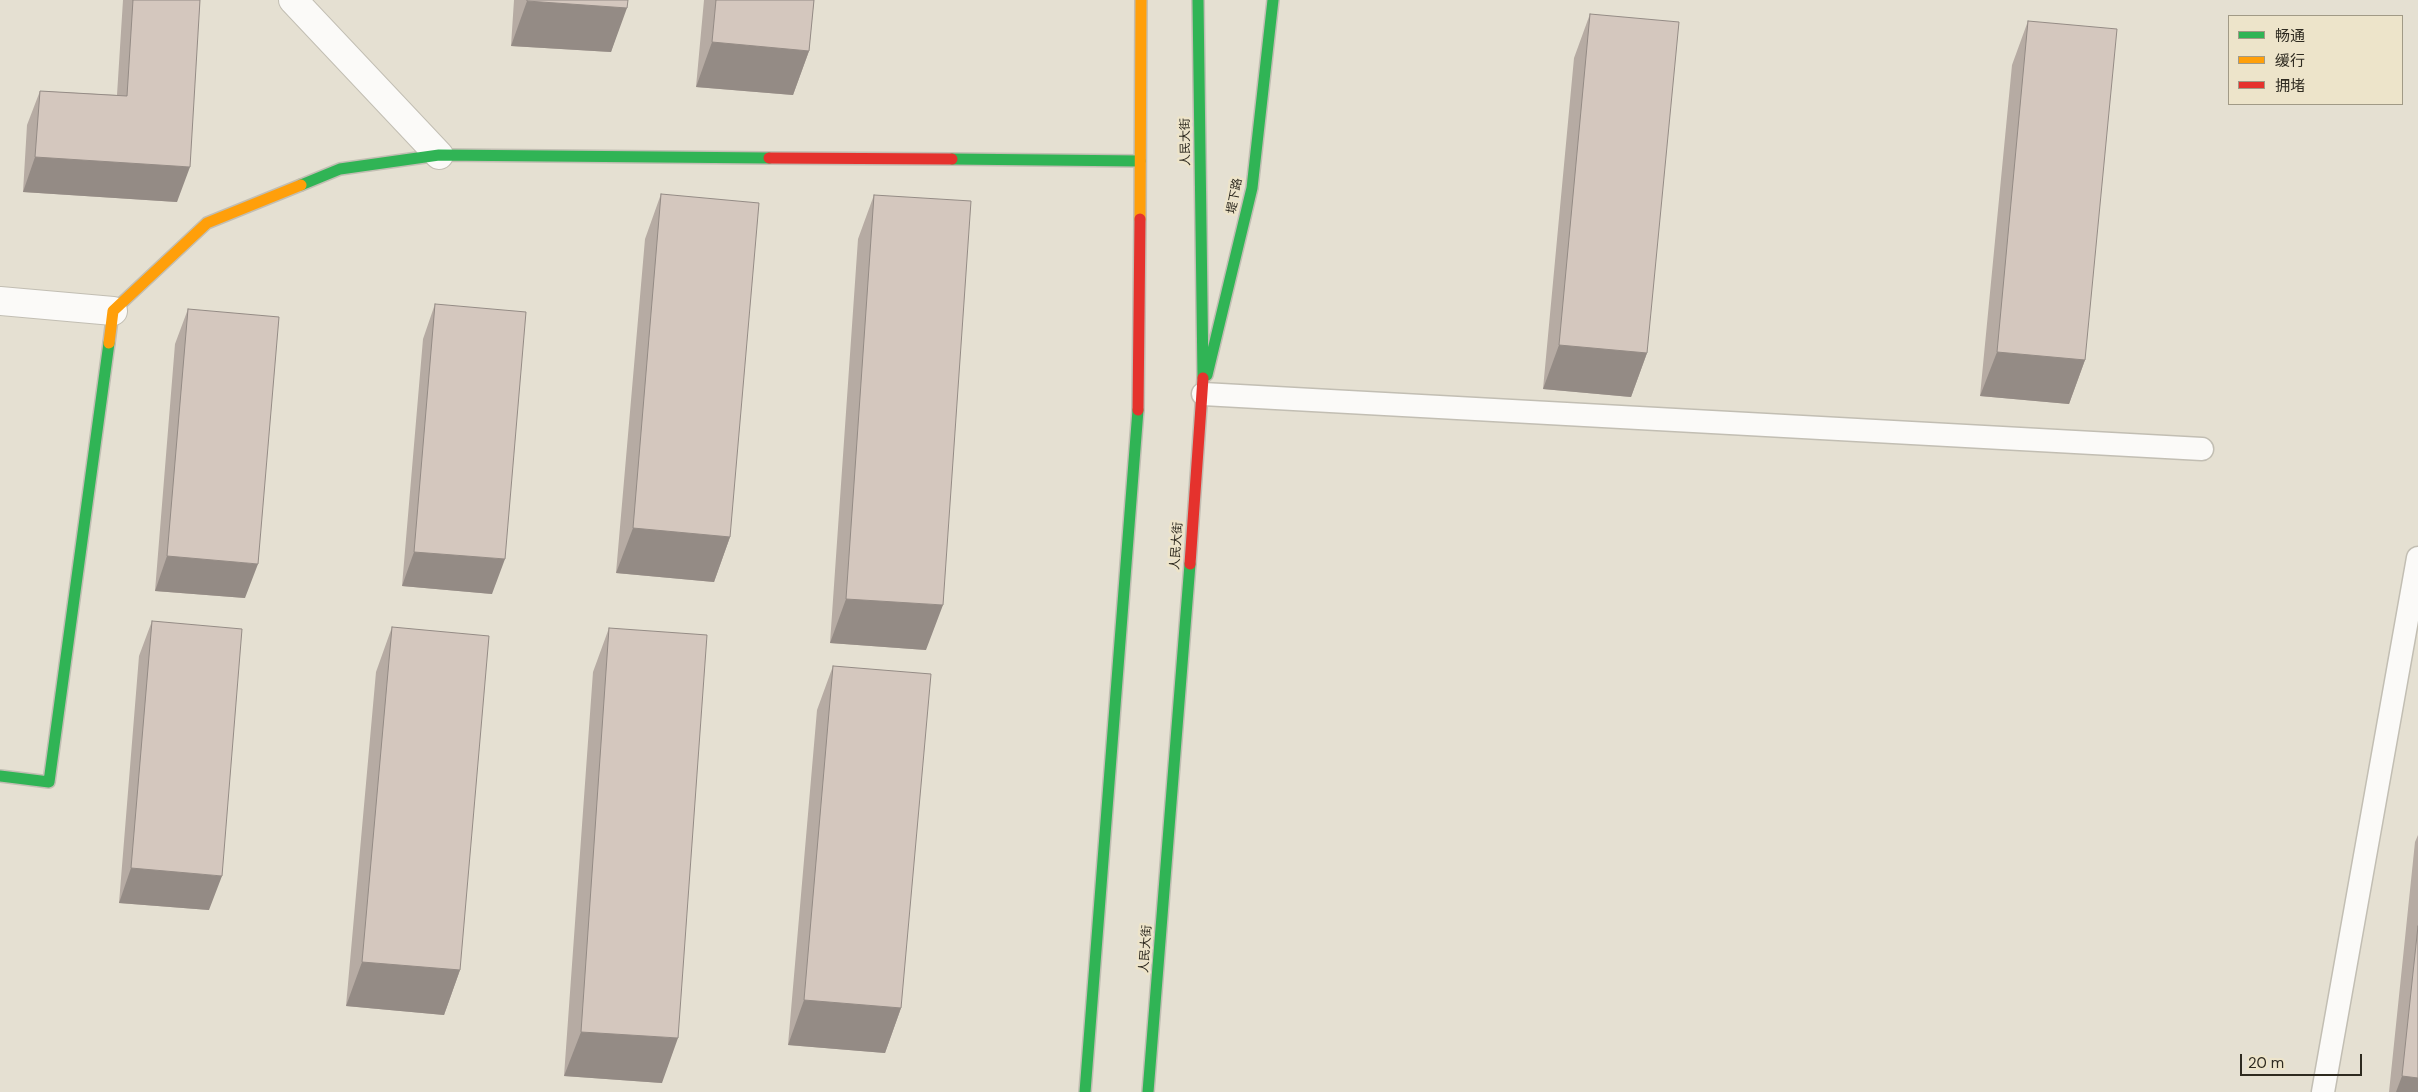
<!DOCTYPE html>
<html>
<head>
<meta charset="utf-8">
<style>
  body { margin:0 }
  #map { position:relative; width:2418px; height:1092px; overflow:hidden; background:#e5e0d2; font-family:"DM Sans","Noto Sans SC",sans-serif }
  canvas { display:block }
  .legend { position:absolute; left:2228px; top:15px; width:175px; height:90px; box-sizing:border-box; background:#ede4ca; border:1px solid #a19a86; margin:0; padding:6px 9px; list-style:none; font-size:15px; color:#2e2a20 }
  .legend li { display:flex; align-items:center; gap:10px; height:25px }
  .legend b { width:25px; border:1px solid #a19a86 }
  .scale { position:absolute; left:2240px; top:1054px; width:122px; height:22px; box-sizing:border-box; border:2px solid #2e2a20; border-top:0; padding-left:6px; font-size:15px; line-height:18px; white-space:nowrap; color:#2e2a20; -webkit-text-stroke:4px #ede4ca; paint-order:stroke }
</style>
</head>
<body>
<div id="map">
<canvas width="2418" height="1092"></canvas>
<ul class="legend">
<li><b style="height:6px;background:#30b455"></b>畅通</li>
<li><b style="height:6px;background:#ff9f0a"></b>缓行</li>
<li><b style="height:6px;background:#e5322d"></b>拥堵</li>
</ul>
<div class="scale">20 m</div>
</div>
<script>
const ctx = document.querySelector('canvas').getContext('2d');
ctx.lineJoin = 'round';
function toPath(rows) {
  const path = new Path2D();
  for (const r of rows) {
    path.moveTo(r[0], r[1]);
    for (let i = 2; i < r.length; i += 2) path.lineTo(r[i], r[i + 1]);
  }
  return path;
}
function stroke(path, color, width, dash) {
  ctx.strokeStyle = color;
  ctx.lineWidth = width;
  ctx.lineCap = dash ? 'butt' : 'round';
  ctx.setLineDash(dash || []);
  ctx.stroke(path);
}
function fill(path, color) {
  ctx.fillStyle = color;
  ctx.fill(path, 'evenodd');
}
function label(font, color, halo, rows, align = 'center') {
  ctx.font = font + ' "DM Sans","Noto Sans SC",sans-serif';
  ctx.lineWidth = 5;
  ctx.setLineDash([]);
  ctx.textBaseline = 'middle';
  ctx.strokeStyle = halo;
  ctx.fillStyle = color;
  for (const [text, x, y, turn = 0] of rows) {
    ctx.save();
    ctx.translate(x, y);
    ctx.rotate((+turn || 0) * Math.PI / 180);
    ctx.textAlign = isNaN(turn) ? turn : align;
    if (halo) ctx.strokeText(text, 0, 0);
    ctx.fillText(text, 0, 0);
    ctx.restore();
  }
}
const lane = toPath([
  [1203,394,2202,449],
  [2323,1092,2418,558]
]);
const street = toPath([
  [293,0,439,155],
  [0,301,113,311]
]);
const fast = toPath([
  [1198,0,1203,378],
  [952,159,1140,161],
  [301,185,340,169,439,155,769,158],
  [1207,375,1252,188,1273,0],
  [0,776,49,782,109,343],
  [1085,1092,1138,410],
  [1148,1092,1190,564]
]);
const slow = toPath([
  [1140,219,1141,0],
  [109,343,113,311,207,223,301,185]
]);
const jam = toPath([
  [769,158,952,159],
  [1138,410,1140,219],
  [1190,564,1203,378]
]);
const wall = toPath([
  [123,0,200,0,177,202,23,192,27,125,40,91,117,95],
  [514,0,628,0,611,52,511,46],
  [704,0,814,0,809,51,793,95,696,87],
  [1590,14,1647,353,1631,397,1543,389,1574,58],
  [2028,21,2085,360,2069,404,1980,396,2012,65],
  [661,194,730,537,714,582,616,573,645,239],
  [874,195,926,650,830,643,858,239],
  [435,304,492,594,402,586,423,339],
  [188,309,245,598,155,591,175,344],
  [152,621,209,910,119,903,139,656],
  [392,627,460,970,444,1015,346,1006,376,672],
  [609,628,662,1083,564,1076,593,672],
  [833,666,901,1008,885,1053,788,1045,817,710],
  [2418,835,2418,1092,2389,1092,2415,842]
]);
const shadedWall = toPath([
  [527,1,627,8,611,52,511,46],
  [712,42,809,51,793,95,696,87],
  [35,157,190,167,177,202,23,192],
  [1559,345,1647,353,1631,397,1543,389],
  [1997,352,2085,360,2069,404,1980,396],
  [633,528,730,537,714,582,616,573],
  [414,552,505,559,492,594,402,586],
  [167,556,258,564,245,598,155,591],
  [846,599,943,605,926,650,830,643],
  [131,868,222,876,209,910,119,903],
  [362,962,460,970,444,1015,346,1006],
  [804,1000,901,1008,885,1053,788,1045],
  [581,1032,678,1038,662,1083,564,1076],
  [2402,1076,2418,1078,2418,1092,2396,1092]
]);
const building = toPath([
  [133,0,200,0,190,167,35,157,40,91,127,96,133,0],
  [527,0,628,0,627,8,527,1,527,0],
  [716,0,814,0,809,51,712,42,716,0],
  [1590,14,1679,22,1647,353,1559,345,1590,14],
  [2028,21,2117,29,2085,360,1997,352,2028,21],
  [661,194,759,203,730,537,633,528,661,194],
  [874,195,971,201,943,605,846,599,874,195],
  [435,304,526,312,505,559,414,552,435,304],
  [188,309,279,317,258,564,167,556,188,309],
  [152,621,242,629,222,876,131,868,152,621],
  [392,627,489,636,460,970,362,962,392,627],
  [609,628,707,635,678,1038,581,1032,609,628],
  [833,666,931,674,901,1008,804,1000,833,666],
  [2418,926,2418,1078,2402,1076,2418,926]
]);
const streetNames = [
  ["人民大街",1186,142,-91],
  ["堤下路",1235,196,-79],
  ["人民大街",1177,546,-86],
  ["人民大街",1146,949,-86]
];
stroke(lane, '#c2beb3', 25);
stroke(street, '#c2beb3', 30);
stroke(fast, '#c2beb3', 14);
stroke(slow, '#c2beb3', 14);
stroke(jam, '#c2beb3', 14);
stroke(lane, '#fbfaf8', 22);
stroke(street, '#fbfaf8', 28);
stroke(fast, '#30b455', 11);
stroke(slow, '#ff9f0a', 11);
stroke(jam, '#e5322d', 11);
fill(wall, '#b6aba3');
fill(shadedWall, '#948b85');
fill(building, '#d4c7be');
stroke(building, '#948b85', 1);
label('12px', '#2e2a20', '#ede4ca', streetNames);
</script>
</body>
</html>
